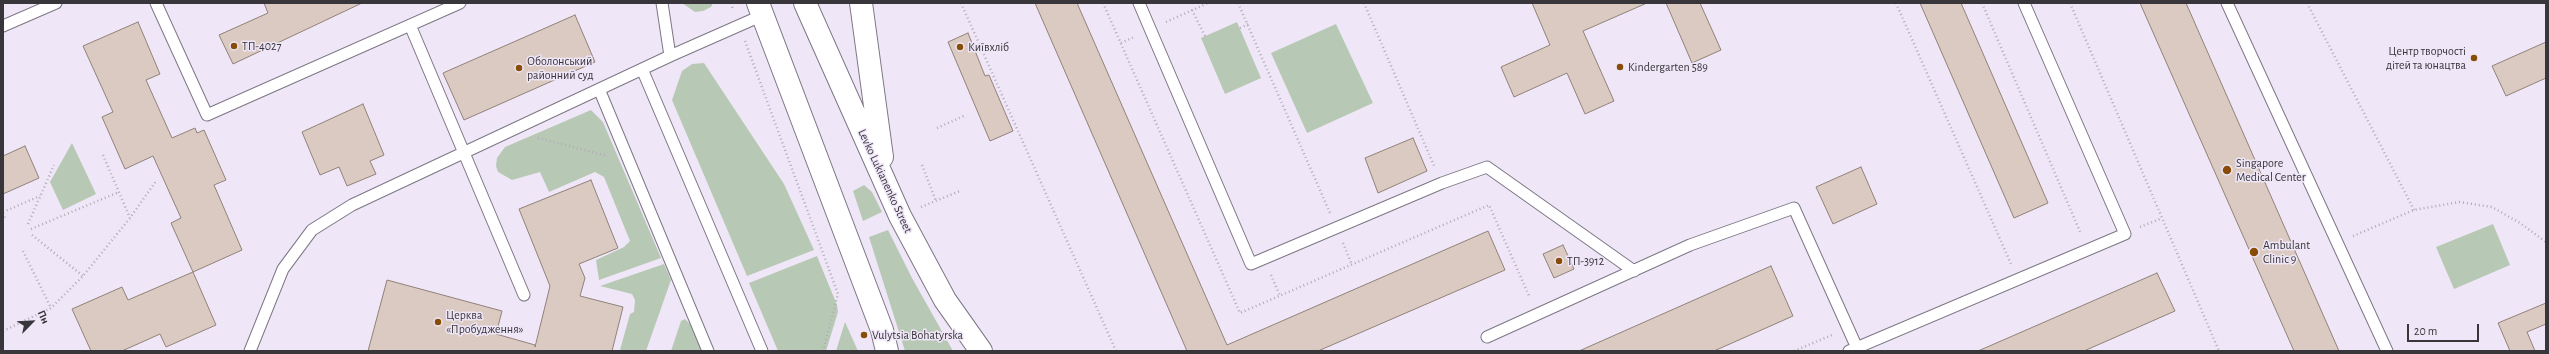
<!DOCTYPE html>
<html>
<head>
<meta charset="utf-8">
<style>
  body { margin:0 }
  #map { position:relative; width:2549px; height:354px; overflow:hidden; background:#efe7f7; font-family:"Alegreya Sans",sans-serif }
  canvas { display:block }
  .frame { position:absolute; inset:0; border:4px solid #38353b; pointer-events:none }
  .north { position:absolute; left:12px; top:302px; width:40px; height:40px; -webkit-text-stroke:3px #efe7f7; paint-order:stroke; rotate:66deg; font-size:11px; font-weight:700; line-height:16px; text-align:center; color:#38353b }
  .north::after { content:''; display:block; margin:auto; width:14px; height:18px; background:#38353b; clip-path:polygon(50% 0,100% 100%,50% 72%,0 100%) }
  .scale { position:absolute; left:2407px; top:324px; width:72px; height:18px; box-sizing:border-box; border:2px solid #38353b; border-top:0; padding-left:5px; font-size:12px; line-height:14px; white-space:nowrap; color:#38353b; -webkit-text-stroke:3px #efe7f7; paint-order:stroke }
</style>
</head>
<body>
<div id="map">
<canvas width="2549" height="354"></canvas>
<div class="frame"></div>
<div class="north">Пн</div>
<div class="scale">20 m</div>
</div>
<script>
const ctx = document.querySelector('canvas').getContext('2d');
ctx.lineJoin = 'round';
function fill(path, color) {
  ctx.fillStyle = color;
  ctx.fill(path, 'evenodd');
}
function toPath(rows) {
  const path = new Path2D();
  for (const r of rows) {
    path.moveTo(r[0], r[1]);
    for (let i = 2; i < r.length; i += 2) path.lineTo(r[i], r[i + 1]);
  }
  return path;
}
function stroke(path, color, width, dash) {
  ctx.strokeStyle = color;
  ctx.lineWidth = width;
  ctx.lineCap = dash ? 'butt' : 'round';
  ctx.setLineDash(dash || []);
  ctx.stroke(path);
}
function label(font, color, halo, rows, align = 'center') {
  ctx.font = font + ' "Alegreya Sans",sans-serif';
  ctx.lineWidth = 3;
  ctx.setLineDash([]);
  ctx.textBaseline = 'middle';
  ctx.strokeStyle = halo;
  ctx.fillStyle = color;
  for (const [text, x, y, turn = 0] of rows) {
    ctx.save();
    ctx.translate(x, y);
    ctx.rotate((+turn || 0) * Math.PI / 180);
    ctx.textAlign = isNaN(turn) ? turn : align;
    if (halo) ctx.strokeText(text, 0, 0);
    ctx.fillText(text, 0, 0);
    ctx.restore();
  }
}
const green = toPath([
  [682,3,713,3,711,7,703,11,695,12],
  [1237,22,1261,78,1225,94,1201,38],
  [1336,24,1373,103,1307,133,1271,53],
  [704,63,784,184,814,250,747,276,672,100,682,71,692,64],
  [591,110,603,122,661,258,599,280,596,260,624,247,630,241,604,177,595,172,549,192,540,172,512,180,498,172,496,166,497,158,505,147],
  [72,143,96,194,63,210,50,182],
  [864,185,872,192,882,212,863,221,853,191],
  [2493,224,2510,265,2454,289,2436,247],
  [888,230,912,278,953,351,905,351,869,237],
  [817,256,837,305,838,312,826,351,778,351,749,283],
  [664,264,671,280,646,351,620,350,630,314,634,312,635,300,632,294,600,286],
  [685,319,691,325,702,351,671,351,681,321],
  [845,322,858,351,836,351]
]);
const building = toPath([
  [264,3,362,3,233,64,219,35,268,13,264,3],
  [1035,3,1077,3,1227,345,1488,231,1505,270,1318,351,1187,351,1035,3],
  [1532,3,1647,3,1583,31,1614,101,1585,114,1567,73,1514,97,1501,67,1550,45,1532,3],
  [1666,3,1700,3,1721,50,1692,63,1666,3],
  [1920,3,1961,3,2048,203,2014,218,1920,3],
  [2140,3,2186,3,2339,351,2294,351,2140,3],
  [575,15,595,62,464,120,443,73,575,15],
  [138,22,160,74,146,80,172,138,195,128,197,133,204,130,226,180,214,185,242,250,193,272,171,223,181,218,153,156,125,169,102,117,113,112,83,46,138,22],
  [968,33,985,76,989,75,1013,131,990,141,948,42,968,33],
  [2546,42,2546,78,2506,96,2492,66,2546,42],
  [363,104,384,155,370,161,376,174,347,186,339,167,320,175,302,132,363,104],
  [1413,138,1427,171,1378,193,1365,158,1413,138],
  [25,146,39,178,3,194,3,156,25,146],
  [1861,167,1877,204,1833,224,1816,187,1861,167],
  [591,180,618,248,579,264,585,278,580,296,623,307,612,351,368,351,387,280,502,311,496,334,535,345,535,347,550,286,519,209,591,180],
  [1563,245,1574,269,1554,278,1543,254,1563,245],
  [1771,266,1793,316,1714,351,1579,351,1771,266],
  [193,272,216,325,166,347,160,334,122,351,91,351,72,309,122,287,128,300,193,272],
  [2157,273,2175,311,2084,351,1978,351,2157,273],
  [2546,303,2546,324,2527,332,2535,351,2510,351,2498,323,2546,303]
]);
const path = toPath([
  [731,3,733,10],
  [961,3,1116,351],
  [1103,3,1240,313,1489,205,1530,298],
  [1238,3,1330,213],
  [1364,3,1435,168],
  [1896,3,2011,264],
  [1982,3,2081,234],
  [2070,3,2219,351],
  [2307,3,2414,210],
  [1192,10,1205,36],
  [1166,22,1208,3],
  [1240,28,1248,24],
  [745,41,838,294,823,351],
  [1121,43,1134,37],
  [937,128,966,115],
  [538,138,608,156],
  [103,155,130,218],
  [922,165,936,201],
  [921,207,960,191],
  [3,212,40,196],
  [3,213,5,218],
  [28,224,54,165],
  [2140,227,2160,219],
  [31,229,119,192],
  [32,235,83,276],
  [2353,236,2414,210,2459,202,2492,207,2520,223,2546,242],
  [1343,243,1352,265],
  [23,251,51,308],
  [1271,275,1280,296],
  [3,331,51,308,83,276,130,218,156,181],
  [1794,351,1832,335]
]);
const lane = toPath([
  [156,3,207,115,460,3],
  [662,3,670,56],
  [1139,3,1251,264,1442,183,1487,167,1634,271],
  [2227,3,2387,351],
  [410,25,524,295],
  [3,26,56,3],
  [642,69,762,351],
  [599,89,708,351],
  [1487,337,1690,245,1794,208,1857,348],
  [250,351,283,269,312,230,352,205,670,56,763,15],
  [1849,351,2125,234,2024,3]
]);
const secondary = toPath([
  [758,3,882,330,887,351],
  [805,3,900,216,945,300,981,351],
  [861,3,882,157]
]);
const markers = [
  [234,46,4,"#884c07"],
  [960,47,4,"#884c07"],
  [2474,58,4,"#884c07"],
  [1620,67,4,"#884c07"],
  [519,68,4,"#884c07"],
  [2227,170,5,"#884c07"],
  [2254,252,5,"#884c07"],
  [1559,261,4,"#884c07"],
  [438,322,4,"#884c07"],
  [864,335,4,"#884c07"]
];
const poiNames = [
  ["ТП-4027",242,46],
  ["Київхліб",968,47],
  ["Центр творчості",2466,51,"right"],
  ["дітей та юнацтва",2466,65,"right"],
  ["Оболонський",527,61],
  ["районний суд",527,75],
  ["Kindergarten 589",1628,67],
  ["Singapore",2236,163],
  ["Medical Center",2236,177],
  ["Ambulant",2263,245],
  ["Clinic 9",2263,259],
  ["ТП-3912",1567,261],
  ["Церква",446,315],
  ["«Пробудження»",446,329],
  ["Vulytsia Bohatyrska",872,335]
];
const streetNames = [
  ["Levko Lukianenko Street",885,181,65]
];
fill(green, '#b7c9b5');
fill(building, '#dbcac1');
stroke(building, '#908179', 1);
stroke(lane, '#7d7684', 13);
stroke(secondary, '#7d7684', 24);
stroke(path, '#b1abb7', 2.5, [1, 3]);
stroke(lane, '#fff', 11);
stroke(secondary, '#fff', 22);
for (const [x, y, r, color] of markers) {
  const dot = new Path2D();
  dot.arc(x, y, r, 0, 2 * Math.PI);
  ctx.fillStyle = color;
  ctx.fill(dot);
  stroke(dot, '#efe7f7', 1.5);
}
label('12px', '#38353b', '#efe7f7', poiNames, 'left');
label('12px', '#38353b', '#efe7f7', streetNames);
</script>
</body>
</html>
